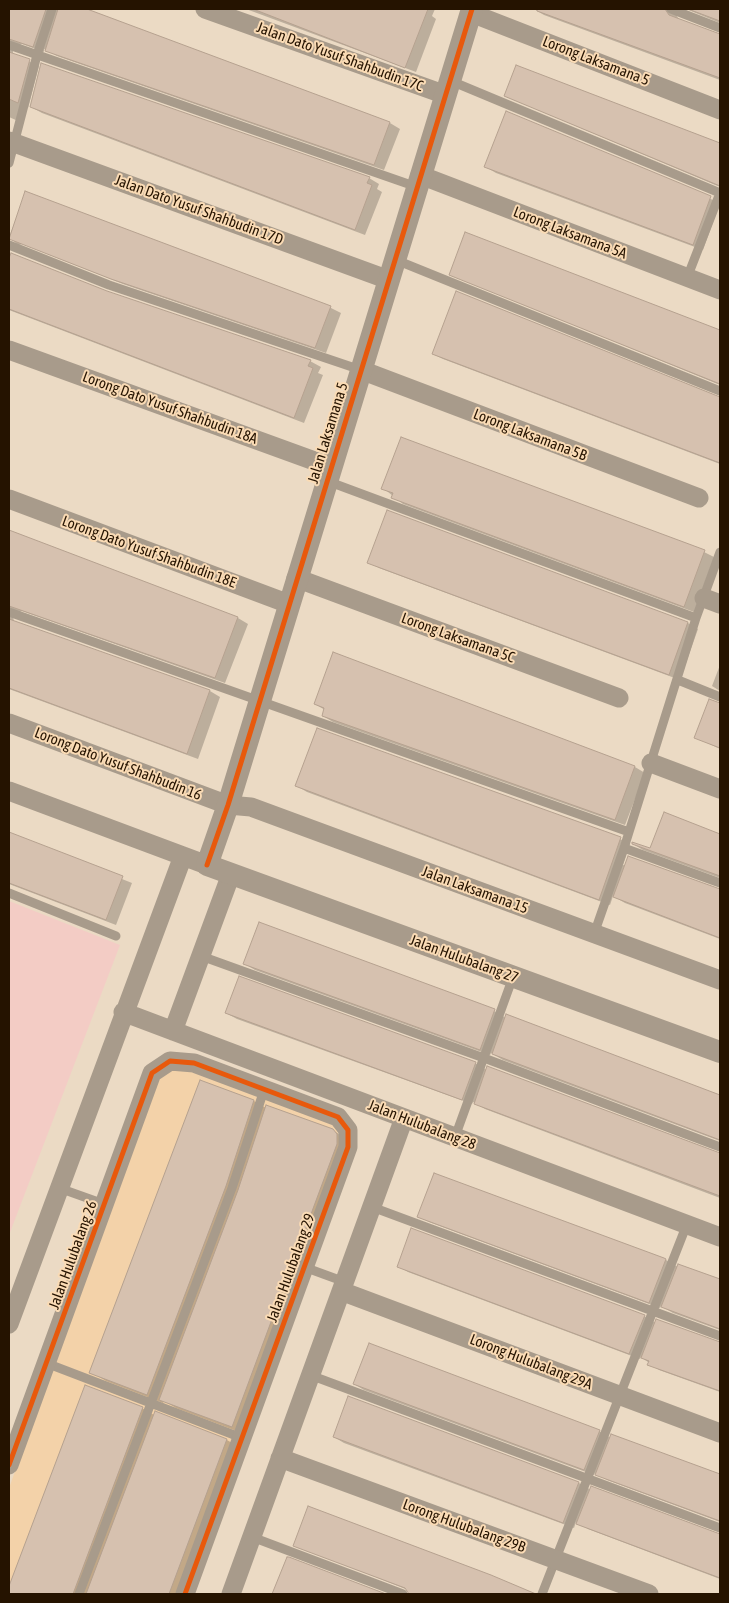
<!DOCTYPE html>
<html>
<head>
<meta charset="utf-8">
<style>
  body { margin:0 }
  #map { position:relative; width:729px; height:1603px; overflow:hidden; background:#ebdac4; font-family:"Asap Condensed",sans-serif }
  canvas { display:block }
  .frame { position:absolute; inset:0; border:10px solid #251300; pointer-events:none }
</style>
</head>
<body>
<div id="map">
<canvas width="729" height="1603"></canvas>
<div class="frame"></div>
</div>
<script>
const ctx = document.querySelector('canvas').getContext('2d');
ctx.lineJoin = 'round';
function fill(path, color) {
  ctx.fillStyle = color;
  ctx.fill(path, 'evenodd');
}
function toPath(rows) {
  const path = new Path2D();
  for (const r of rows) {
    path.moveTo(r[0], r[1]);
    for (let i = 2; i < r.length; i += 2) path.lineTo(r[i], r[i + 1]);
  }
  return path;
}
function stroke(path, color, width, dash) {
  ctx.strokeStyle = color;
  ctx.lineWidth = width;
  ctx.lineCap = dash ? 'butt' : 'round';
  ctx.setLineDash(dash || []);
  ctx.stroke(path);
}
function label(font, color, halo, rows, align = 'center') {
  ctx.font = font + ' "Asap Condensed",sans-serif';
  ctx.lineWidth = 4;
  ctx.setLineDash([]);
  ctx.textBaseline = 'middle';
  ctx.strokeStyle = halo;
  ctx.fillStyle = color;
  for (const [text, x, y, turn = 0] of rows) {
    ctx.save();
    ctx.translate(x, y);
    ctx.rotate((+turn || 0) * Math.PI / 180);
    ctx.textAlign = isNaN(turn) ? turn : align;
    if (halo) ctx.strokeText(text, 0, 0);
    ctx.fillText(text, 0, 0);
    ctx.restore();
  }
}
const built = toPath([
  [172,1069,191,1070,335,1124,341,1144,177,1594,9,1594,9,1488,157,1078]
]);
const green = toPath([
  [9,901,120,945,9,1235]
]);
const shadow = toPath([
  [9,9,83,9,390,123,400,129,384,170,57,56,44,49,44,52,22,44,13,48,13,54,39,66,28,108,24,106,18,121,9,117],
  [246,9,435,9,432,16,436,19,416,72],
  [534,9,720,9,720,23,686,9,679,10,676,14,679,20,720,35,720,80,544,15],
  [517,66,720,145,720,187,505,96],
  [31,107,369,178,379,184,377,189,382,192,365,235,42,113],
  [507,112,720,203,703,250,496,173,486,167],
  [26,193,331,308,341,313,326,353,123,284,23,244,18,245,9,237],
  [466,234,720,331,720,385,450,274],
  [12,254,107,292,310,361,321,367,318,373,323,375,304,423,9,310,9,262],
  [433,354,720,398,720,464,443,359],
  [383,488,704,552,714,557,694,612,403,504],
  [388,511,688,623,698,629,680,680,379,568,368,562],
  [9,532,238,618,248,624,225,683,22,611,13,615,14,622,210,691,220,697,198,759,9,689],
  [334,654,635,767,645,773,625,825,333,722,323,716,325,710,315,704],
  [720,665,720,691,712,686],
  [709,701,720,704,720,749,695,737],
  [297,786,620,839,630,844,623,865,720,890,720,939,625,903,613,896,610,905,307,792],
  [664,814,720,835,720,878,643,850,633,844,651,850],
  [9,834,132,883,116,925,9,884],
  [245,964,494,1011,506,1018,507,1015,720,1096,720,1141,503,1060,491,1053,490,1055,255,970],
  [226,1013,475,1063,487,1070,720,1154,720,1198,485,1109,473,1102,472,1104,237,1019],
  [254,1101,266,1108,332,1130,348,1139,247,1435,176,1408,164,1401,163,1403,106,1381,91,1372],
  [434,1174,666,1260,678,1267,679,1265,720,1281,720,1330,673,1313,661,1306,660,1308,429,1222,419,1217],
  [398,1266,644,1316,656,1323,720,1343,720,1392,659,1370,641,1357,640,1359,408,1272],
  [354,1384,599,1431,611,1438,612,1436,720,1476,720,1522,607,1480,595,1473,594,1475,364,1390],
  [86,1386,142,1408,154,1415,155,1413,227,1440,242,1449,188,1594,9,1594],
  [349,1398,579,1483,591,1490,720,1535,720,1579,588,1529,576,1522,574,1528,344,1443,334,1437],
  [309,1508,536,1594,410,1594,408,1590,295,1545],
  [287,1559,382,1594,274,1594]
]);
const building = toPath([
  [9,9,46,9,33,47,9,39,9,9],
  [58,9,87,9,390,122,374,165,45,51,58,9],
  [253,9,428,9,405,68,253,9],
  [537,9,665,9,669,15,720,34,720,78,537,11,537,9],
  [688,9,720,9,720,21,688,9],
  [9,52,30,59,18,103,9,99,9,52],
  [41,63,370,177,367,183,372,185,355,230,30,107,41,63],
  [516,65,720,143,720,186,504,96,516,65],
  [506,111,711,196,693,245,484,167,506,111],
  [25,191,331,306,315,348,111,279,9,239,25,191],
  [465,232,720,330,720,384,449,275,465,232],
  [11,253,107,291,311,360,308,366,313,368,294,418,9,309,9,258,11,253],
  [456,291,720,397,720,463,432,354,456,291],
  [401,437,705,550,684,607,391,498,393,493,381,489,401,437],
  [387,510,688,622,669,675,367,563,387,510],
  [9,530,238,617,215,678,9,606,9,530],
  [9,619,210,690,187,754,9,688,9,619],
  [333,652,635,766,615,820,322,716,324,708,314,704,333,652],
  [709,699,720,703,720,748,694,738,709,699],
  [317,728,621,837,599,900,295,786,317,728],
  [664,812,720,834,720,876,632,844,632,842,650,848,664,812],
  [9,832,123,876,106,920,9,883,9,832],
  [628,856,720,889,720,938,613,897,628,856],
  [259,922,495,1009,480,1050,243,964,259,922],
  [239,976,476,1062,462,1100,225,1013,239,976],
  [506,1014,720,1095,720,1140,492,1054,506,1014],
  [487,1066,720,1153,720,1196,474,1104,487,1066],
  [200,1080,254,1100,226,1186,147,1395,89,1373,200,1080],
  [266,1105,333,1129,337,1134,337,1144,232,1427,159,1400,238,1190,266,1105],
  [434,1173,664,1258,666,1259,649,1303,417,1217,434,1173],
  [411,1228,645,1315,629,1354,397,1267,411,1228],
  [678,1264,720,1279,720,1329,661,1307,678,1264],
  [656,1319,720,1342,720,1391,647,1365,649,1361,641,1358,656,1319],
  [369,1343,600,1430,584,1470,353,1384,369,1343],
  [85,1385,143,1407,73,1594,9,1594,9,1586,85,1385],
  [348,1396,579,1482,563,1523,333,1437,348,1396],
  [155,1411,227,1439,169,1594,86,1594,155,1411],
  [611,1434,720,1474,720,1521,595,1475,611,1434],
  [591,1486,720,1534,720,1578,576,1524,591,1486],
  [308,1506,491,1575,536,1594,409,1594,405,1588,293,1546,308,1506],
  [287,1557,289,1557,386,1594,272,1594,287,1557]
]);
const service = toPath([
  [671,9,720,28],
  [9,45,417,187],
  [451,81,720,193],
  [9,163,37,55,52,9],
  [9,245,109,285,361,370],
  [396,260,720,391],
  [687,278,720,193],
  [327,481,696,618],
  [9,612,629,832],
  [678,680,720,697],
  [624,848,720,883],
  [9,893,116,936],
  [594,934,624,848,696,618,720,552],
  [201,956,484,1058,720,1147],
  [455,1137,513,977],
  [59,1188,104,1204],
  [372,1207,720,1336],
  [304,1267,345,1282],
  [46,1363,242,1438],
  [310,1375,720,1528],
  [252,1537,403,1594],
  [79,1594,232,1188,264,1090],
  [542,1594,687,1224]
]);
const minor = toPath([
  [205,9,446,95],
  [471,13,720,110],
  [9,141,389,280],
  [420,175,720,290],
  [9,350,331,467],
  [361,370,699,498],
  [9,499,289,604],
  [296,578,619,698],
  [704,598,720,604],
  [9,723,228,805,251,807,720,980],
  [651,763,720,789],
  [9,791,207,865],
  [123,1012,720,1237],
  [173,1031,231,874],
  [341,1291,720,1433],
  [9,1324,183,856],
  [280,1458,649,1594],
  [9,1465,152,1073,170,1061,194,1063,338,1117,348,1130,348,1147,185,1594],
  [231,1594,404,1118]
]);
const tertiary = toPath([
  [472,9,228,805,207,865,720,1052]
]);
const cycleway = toPath([
  [207,865,228,805,472,9],
  [9,1465,152,1073,170,1061,194,1063,338,1117,348,1130,348,1147,185,1594]
]);
const streetNames = [
  ["Jalan Dato Yusuf Shahbudin 17C",340,57,20],
  ["Lorong Laksamana 5",596,61,21],
  ["Jalan Dato Yusuf Shahbudin 17D",199,210,20],
  ["Lorong Laksamana 5A",570,233,21],
  ["Lorong Dato Yusuf Shahbudin 18A",170,408,20],
  ["Jalan Laksamana 5",328,433,-73],
  ["Lorong Laksamana 5B",530,435,21],
  ["Lorong Dato Yusuf Shahbudin 18E",149,552,20],
  ["Lorong Laksamana 5C",458,638,20],
  ["Lorong Dato Yusuf Shahbudin 16",118,764,21],
  ["Jalan Laksamana 15",475,890,20],
  ["Jalan Hulubalang 27",464,959,20],
  ["Jalan Hulubalang 28",422,1125,21],
  ["Jalan Hulubalang 26",73,1255,-70],
  ["Jalan Hulubalang 29",291,1268,-70],
  ["Lorong Hulubalang 29A",531,1362,21],
  ["Lorong Hulubalang 29B",464,1526,20]
];
fill(built, '#f3d2a9');
fill(green, '#f3ccc5');
fill(shadow, '#0003');
fill(building, '#d6c1af');
stroke(building, '#b5a18f', 1);
stroke(service, '#a89b8b', 9);
stroke(minor, '#a89b8b', 19);
stroke(tertiary, '#a89b8b', 22);
stroke(cycleway, '#e8590c', 5);
label('15px', '#251300', '#fadbb5', streetNames);
</script>
</body>
</html>
